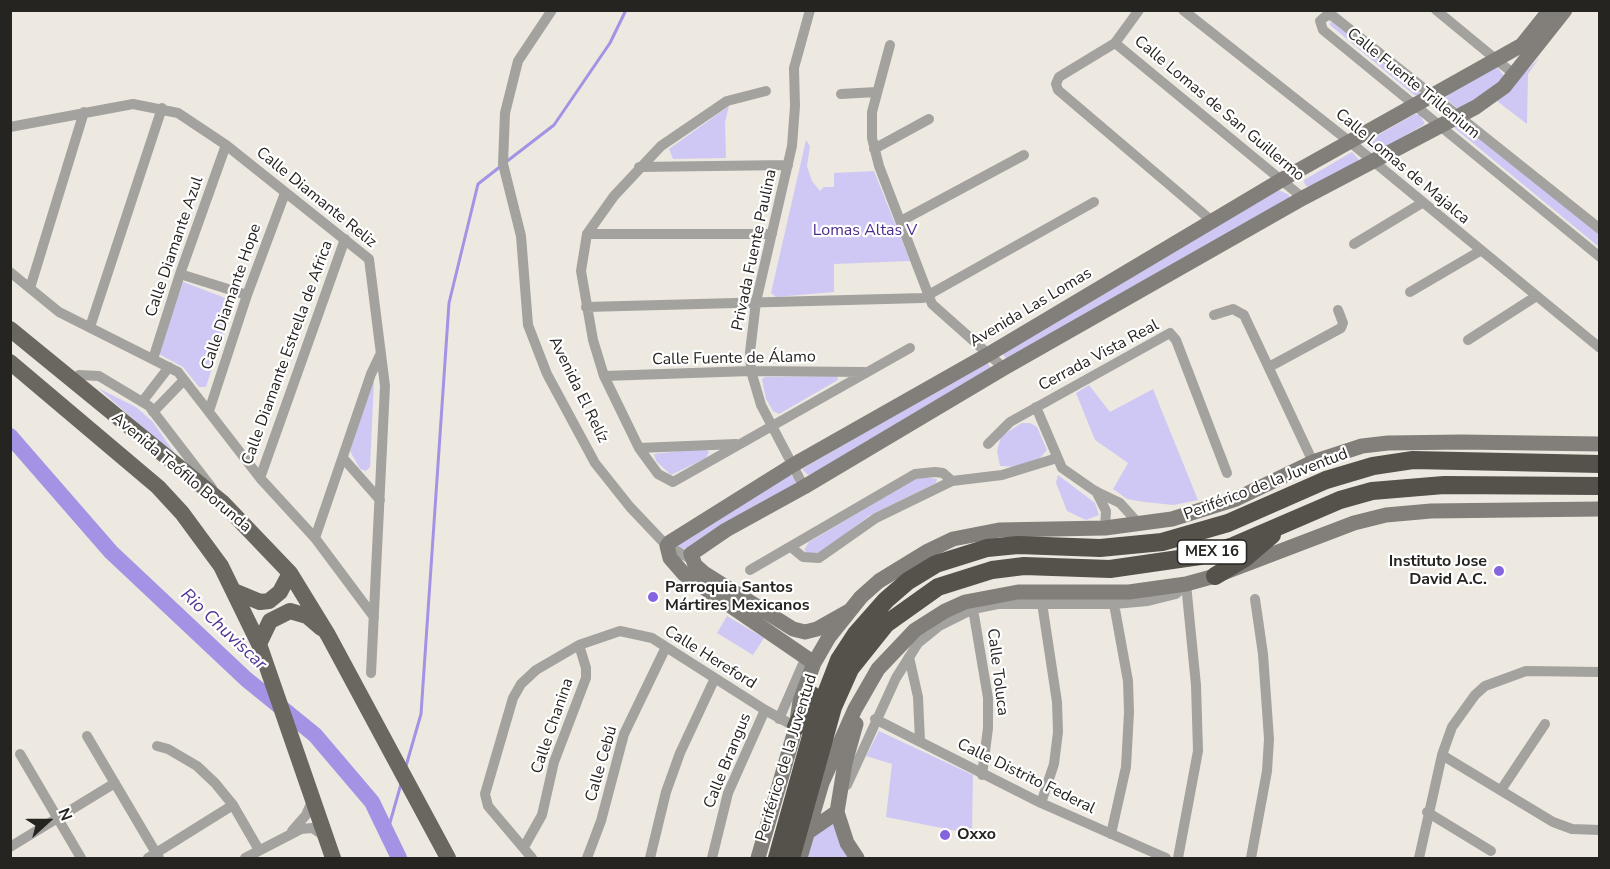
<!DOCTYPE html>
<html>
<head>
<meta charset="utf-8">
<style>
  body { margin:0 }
  #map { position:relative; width:1610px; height:869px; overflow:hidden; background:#ede9e0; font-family:"Nunito Sans",sans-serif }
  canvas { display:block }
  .frame { position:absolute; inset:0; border:12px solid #262421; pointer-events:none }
  .north { position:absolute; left:18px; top:791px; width:60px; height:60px; -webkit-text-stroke:4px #fff; paint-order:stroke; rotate:69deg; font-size:16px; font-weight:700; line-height:24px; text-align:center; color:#262421 }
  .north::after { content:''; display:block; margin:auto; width:21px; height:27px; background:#262421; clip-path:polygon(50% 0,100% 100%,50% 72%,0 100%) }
</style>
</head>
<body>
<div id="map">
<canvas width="1610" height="869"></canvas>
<div class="frame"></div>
<div class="north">N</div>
</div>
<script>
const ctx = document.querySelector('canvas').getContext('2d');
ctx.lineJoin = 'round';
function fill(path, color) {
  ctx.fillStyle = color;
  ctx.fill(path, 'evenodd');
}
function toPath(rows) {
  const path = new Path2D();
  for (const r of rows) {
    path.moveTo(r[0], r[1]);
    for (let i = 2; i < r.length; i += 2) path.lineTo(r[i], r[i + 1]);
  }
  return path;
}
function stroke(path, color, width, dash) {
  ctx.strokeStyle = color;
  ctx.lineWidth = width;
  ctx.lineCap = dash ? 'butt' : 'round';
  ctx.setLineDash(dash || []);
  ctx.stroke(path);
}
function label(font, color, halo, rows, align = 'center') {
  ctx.font = font + ' "Nunito Sans",sans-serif';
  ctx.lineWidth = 4.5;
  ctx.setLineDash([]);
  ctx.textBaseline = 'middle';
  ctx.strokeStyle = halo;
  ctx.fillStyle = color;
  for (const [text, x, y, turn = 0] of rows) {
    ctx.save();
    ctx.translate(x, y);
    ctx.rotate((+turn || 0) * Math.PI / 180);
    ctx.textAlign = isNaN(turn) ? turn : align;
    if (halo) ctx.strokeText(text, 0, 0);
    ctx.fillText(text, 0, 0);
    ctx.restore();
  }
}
const green = toPath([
  [1331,20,1421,91,1420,96,1414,95,1330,25],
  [1540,57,1528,74,1527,124,1497,101],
  [1497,67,1506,78,1461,111,1446,99,1447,94],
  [729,106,725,122,726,158,673,159,669,149],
  [1415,114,1420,115,1425,124,1379,151,1374,151,1367,147,1366,142],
  [1458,119,1599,234,1599,247,1451,125],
  [806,140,810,146,807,166,812,181,820,191,824,187,834,187,834,173,874,171,910,261,834,264,834,292,776,297,771,293],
  [1352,152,1359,160,1312,189,1305,185,1304,180],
  [1279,190,1289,195,1289,199,1008,360,1003,355,1004,352],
  [181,281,233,301,206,387,199,387,183,367,157,353],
  [987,362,992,370,812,474,808,475,802,469],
  [837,376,838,380,779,414,773,411,766,399,762,379,765,377],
  [370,382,374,382,370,467,366,471,360,469,350,451],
  [1089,385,1110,412,1153,389,1198,500,1174,505,1144,502,1127,499,1113,489,1128,463,1095,440,1076,393],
  [98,388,136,407,153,422,178,458],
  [1022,423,1030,423,1037,427,1047,450,1040,458,1018,467,1000,466,997,451,1001,436],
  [705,448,709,452,706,458,671,475,656,461,654,454],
  [790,474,796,480,795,484,688,548,681,549,676,545],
  [1058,475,1095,503,1099,515,1086,520,1067,511,1056,483],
  [920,476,937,479,936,483,869,516,822,552,808,554,804,550,809,542],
  [727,616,764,638,753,655,717,633],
  [879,731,973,775,972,834,886,817,892,764,866,756],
  [833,816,840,846,848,858,803,858,812,835]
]);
const stream = toPath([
  [506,162,554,125,610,43,626,10],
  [406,766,421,714,449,303,478,184,501,166],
  [387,833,401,784]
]);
const river = toPath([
  [10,436,111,552,246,679,315,735,372,802,399,858]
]);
const street = toPath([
  [552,10,518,61,505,113,503,164,521,236,528,325,547,374,595,463,630,507,667,546,691,559],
  [1139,10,1115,43,1059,77,1056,84,1058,90,1212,221],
  [1183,10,1350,142,1600,348],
  [1436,10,1515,75],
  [1115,43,1303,198],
  [890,45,872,112,872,138,879,166,932,304,1004,368],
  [766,91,727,101,661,146,614,196,587,234,581,271,593,340,604,376,639,448,658,474,673,482,910,348],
  [841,94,876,92],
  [10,127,133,104,178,113,226,145,369,259,385,386,371,673],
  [874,149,929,119],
  [639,167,788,165],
  [901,221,1024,155],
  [1600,229,1333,16,1327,15,1320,21,1323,30,1600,257],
  [587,234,772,234],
  [1354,244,1422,203],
  [10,272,59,312,178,372,260,478,315,538,374,617],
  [180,274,247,295],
  [30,288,84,112],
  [1410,292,1480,251],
  [586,307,923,298,1094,202],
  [1214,315,1233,309,1244,315,1313,462],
  [90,327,162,108],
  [1468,340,1535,297],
  [153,359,180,274,226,145],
  [1269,367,1341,328,1343,323,1338,310],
  [604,376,751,371,865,372],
  [72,381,79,375,99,376,149,406,212,488],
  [142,402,169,367],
  [1036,407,1062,468,1095,491,1120,503,1140,525],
  [209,411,247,295,285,193],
  [153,412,184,380],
  [988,444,1010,422,1170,333,1176,340,1227,473],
  [639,448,736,444],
  [343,458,380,500],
  [260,478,345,239],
  [804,487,761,405,751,371,750,352,756,302,792,146,795,106,794,68,810,10],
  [1096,491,1106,511,1105,528],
  [315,538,371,374,381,353],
  [791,547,803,557,819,558,876,518,952,481,1002,475,1057,458],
  [750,570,915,474,935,472,943,473,952,481],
  [973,609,988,698,988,728,982,775],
  [909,657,918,697,920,741],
  [779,719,806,657],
  [875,719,1041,803,1166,858],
  [87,736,159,858],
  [157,746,168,749,197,766,215,783,233,805,259,850],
  [20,754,81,858],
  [1442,755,1553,822,1572,829,1600,830],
  [847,785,896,678,918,643,939,626,973,609,998,604,1114,604,1148,601,1176,594,1186,584],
  [1501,790,1545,724],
  [1041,803,1054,764,1058,732,1057,702,1042,603],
  [1427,812,1491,851],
  [292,831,306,815,313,799],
  [1111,834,1126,767,1129,712,1128,681,1114,604],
  [10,847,115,783],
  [524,847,542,815,554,762,586,678,586,668,579,645],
  [148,858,233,805],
  [245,858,301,829,312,828,325,836],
  [532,858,488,806,485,794,513,698,521,684,536,670,579,645,620,631,652,638,765,710,796,727],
  [587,858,601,821,624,734,666,647],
  [650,858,666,792,680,753,715,678],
  [712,858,728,793,765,710],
  [1178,858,1198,751,1196,685,1186,584],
  [1251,858,1267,771,1269,739,1263,654,1255,599],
  [1419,858,1442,755,1452,727,1475,695,1485,686,1526,671,1600,672]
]);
const secondary = toPath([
  [849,611,817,629,805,632,793,629,704,573,695,565,691,554,726,530,804,487,1004,368,1303,198,1476,107,1504,87,1565,10],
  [814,663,684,574,670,558,667,546,670,542,793,465,989,354,1283,179,1522,45,1550,10],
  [856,724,845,763,837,812,847,843,857,858],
  [808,832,837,812],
  [758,858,796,727,800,701,814,663,829,637,861,597,879,581,928,551,953,539,999,530,1105,528,1172,519,1236,499,1313,462,1362,446,1388,443,1462,442,1600,444],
  [800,858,822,783,855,709,878,669,915,630,945,611,965,602,1018,592,1129,592,1186,584,1215,576,1354,523,1386,515,1431,511,1600,509]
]);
const primary = toPath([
  [10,329,223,503,290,573,328,635,448,858],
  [10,362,158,487,182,513,221,566,259,644,333,858],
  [236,592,260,602,269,601,280,592,290,573],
  [259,644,270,621,290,611,307,616,321,628]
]);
const highway = toPath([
  [1215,576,1245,558,1272,535],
  [796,727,812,695],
  [777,858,815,722,839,660,856,634,886,600,908,581,936,564,987,548,1018,545,1100,548,1162,542,1228,523,1326,480,1373,466,1413,460,1600,464],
  [791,858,833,707,850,669,886,624,938,587,992,570,1024,566,1110,569,1200,556,1233,546,1340,500,1372,491,1444,485,1600,486]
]);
const markers = [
  [1499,571,6,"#8664df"],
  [653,597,6,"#8664df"],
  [945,835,6,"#8664df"]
];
const shields = [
  [1212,552,69]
];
const shieldNames = [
  ["MEX 16",1212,552]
];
const streetNames = [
  ["Calle Fuente Trillenium",1413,84,39],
  ["Calle Lomas de San Guillermo",1219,109,40],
  ["Calle Lomas de Majalca",1402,167,40],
  ["Calle Diamante Reliz",316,198,39],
  ["Calle Diamante Azul",175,247,-71],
  ["Privada Fuente Paulina",755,250,-78],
  ["Calle Diamante Hope",232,297,-71],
  ["Avenida Las Lomas",1031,308,-31],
  ["Calle Diamante Estrella de Africa",288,353,-70],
  ["Cerrada Vista Real",1099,356,-28],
  ["Calle Fuente de Álamo",734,359,-1],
  ["Avenida El Relíz",578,390,64],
  ["Avenida Teófilo Borunda",181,473,40],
  ["Periférico de la Juventud",1266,485,-21],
  ["Calle Hereford",710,658,32],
  ["Calle Toluca",997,672,83],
  ["Calle Chanina",553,726,-71],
  ["Periférico de la Juventud",787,758,-73],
  ["Calle Brangus",728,761,-68],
  ["Calle Cebú",602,764,-74],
  ["Calle Distrito Federal",1026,777,26]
];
const parkNames = [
  ["Lomas Altas V",865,231]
];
const poiNames = [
  ["Instituto Jose",1487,562,"right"],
  ["David A.C.",1487,580,"right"],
  ["Parroquia Santos",665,588],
  ["Mártires Mexicanos",665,606],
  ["Oxxo",957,835]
];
const waterNames = [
  ["Rio Chuviscar",223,630,43]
];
fill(green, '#d0c8f4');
stroke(stream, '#a492e4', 3);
stroke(river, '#a492e4', 16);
stroke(street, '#a3a29e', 10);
stroke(secondary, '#827f7a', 15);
stroke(primary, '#6a6760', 16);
stroke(highway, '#55524b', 18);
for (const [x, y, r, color] of markers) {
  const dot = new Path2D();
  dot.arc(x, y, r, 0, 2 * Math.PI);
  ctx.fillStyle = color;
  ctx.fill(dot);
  stroke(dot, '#fff', 2);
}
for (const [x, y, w] of shields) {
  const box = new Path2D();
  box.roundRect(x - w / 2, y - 12, w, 24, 4.5);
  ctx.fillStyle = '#fff';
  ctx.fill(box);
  stroke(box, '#262421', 1.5);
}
label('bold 15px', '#262421', null, shieldNames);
label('16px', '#262421', '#fff', streetNames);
label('16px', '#4c2e8c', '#fff', parkNames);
label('bold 16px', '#262421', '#fff', poiNames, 'left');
label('italic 18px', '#533595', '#fff', waterNames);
</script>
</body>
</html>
